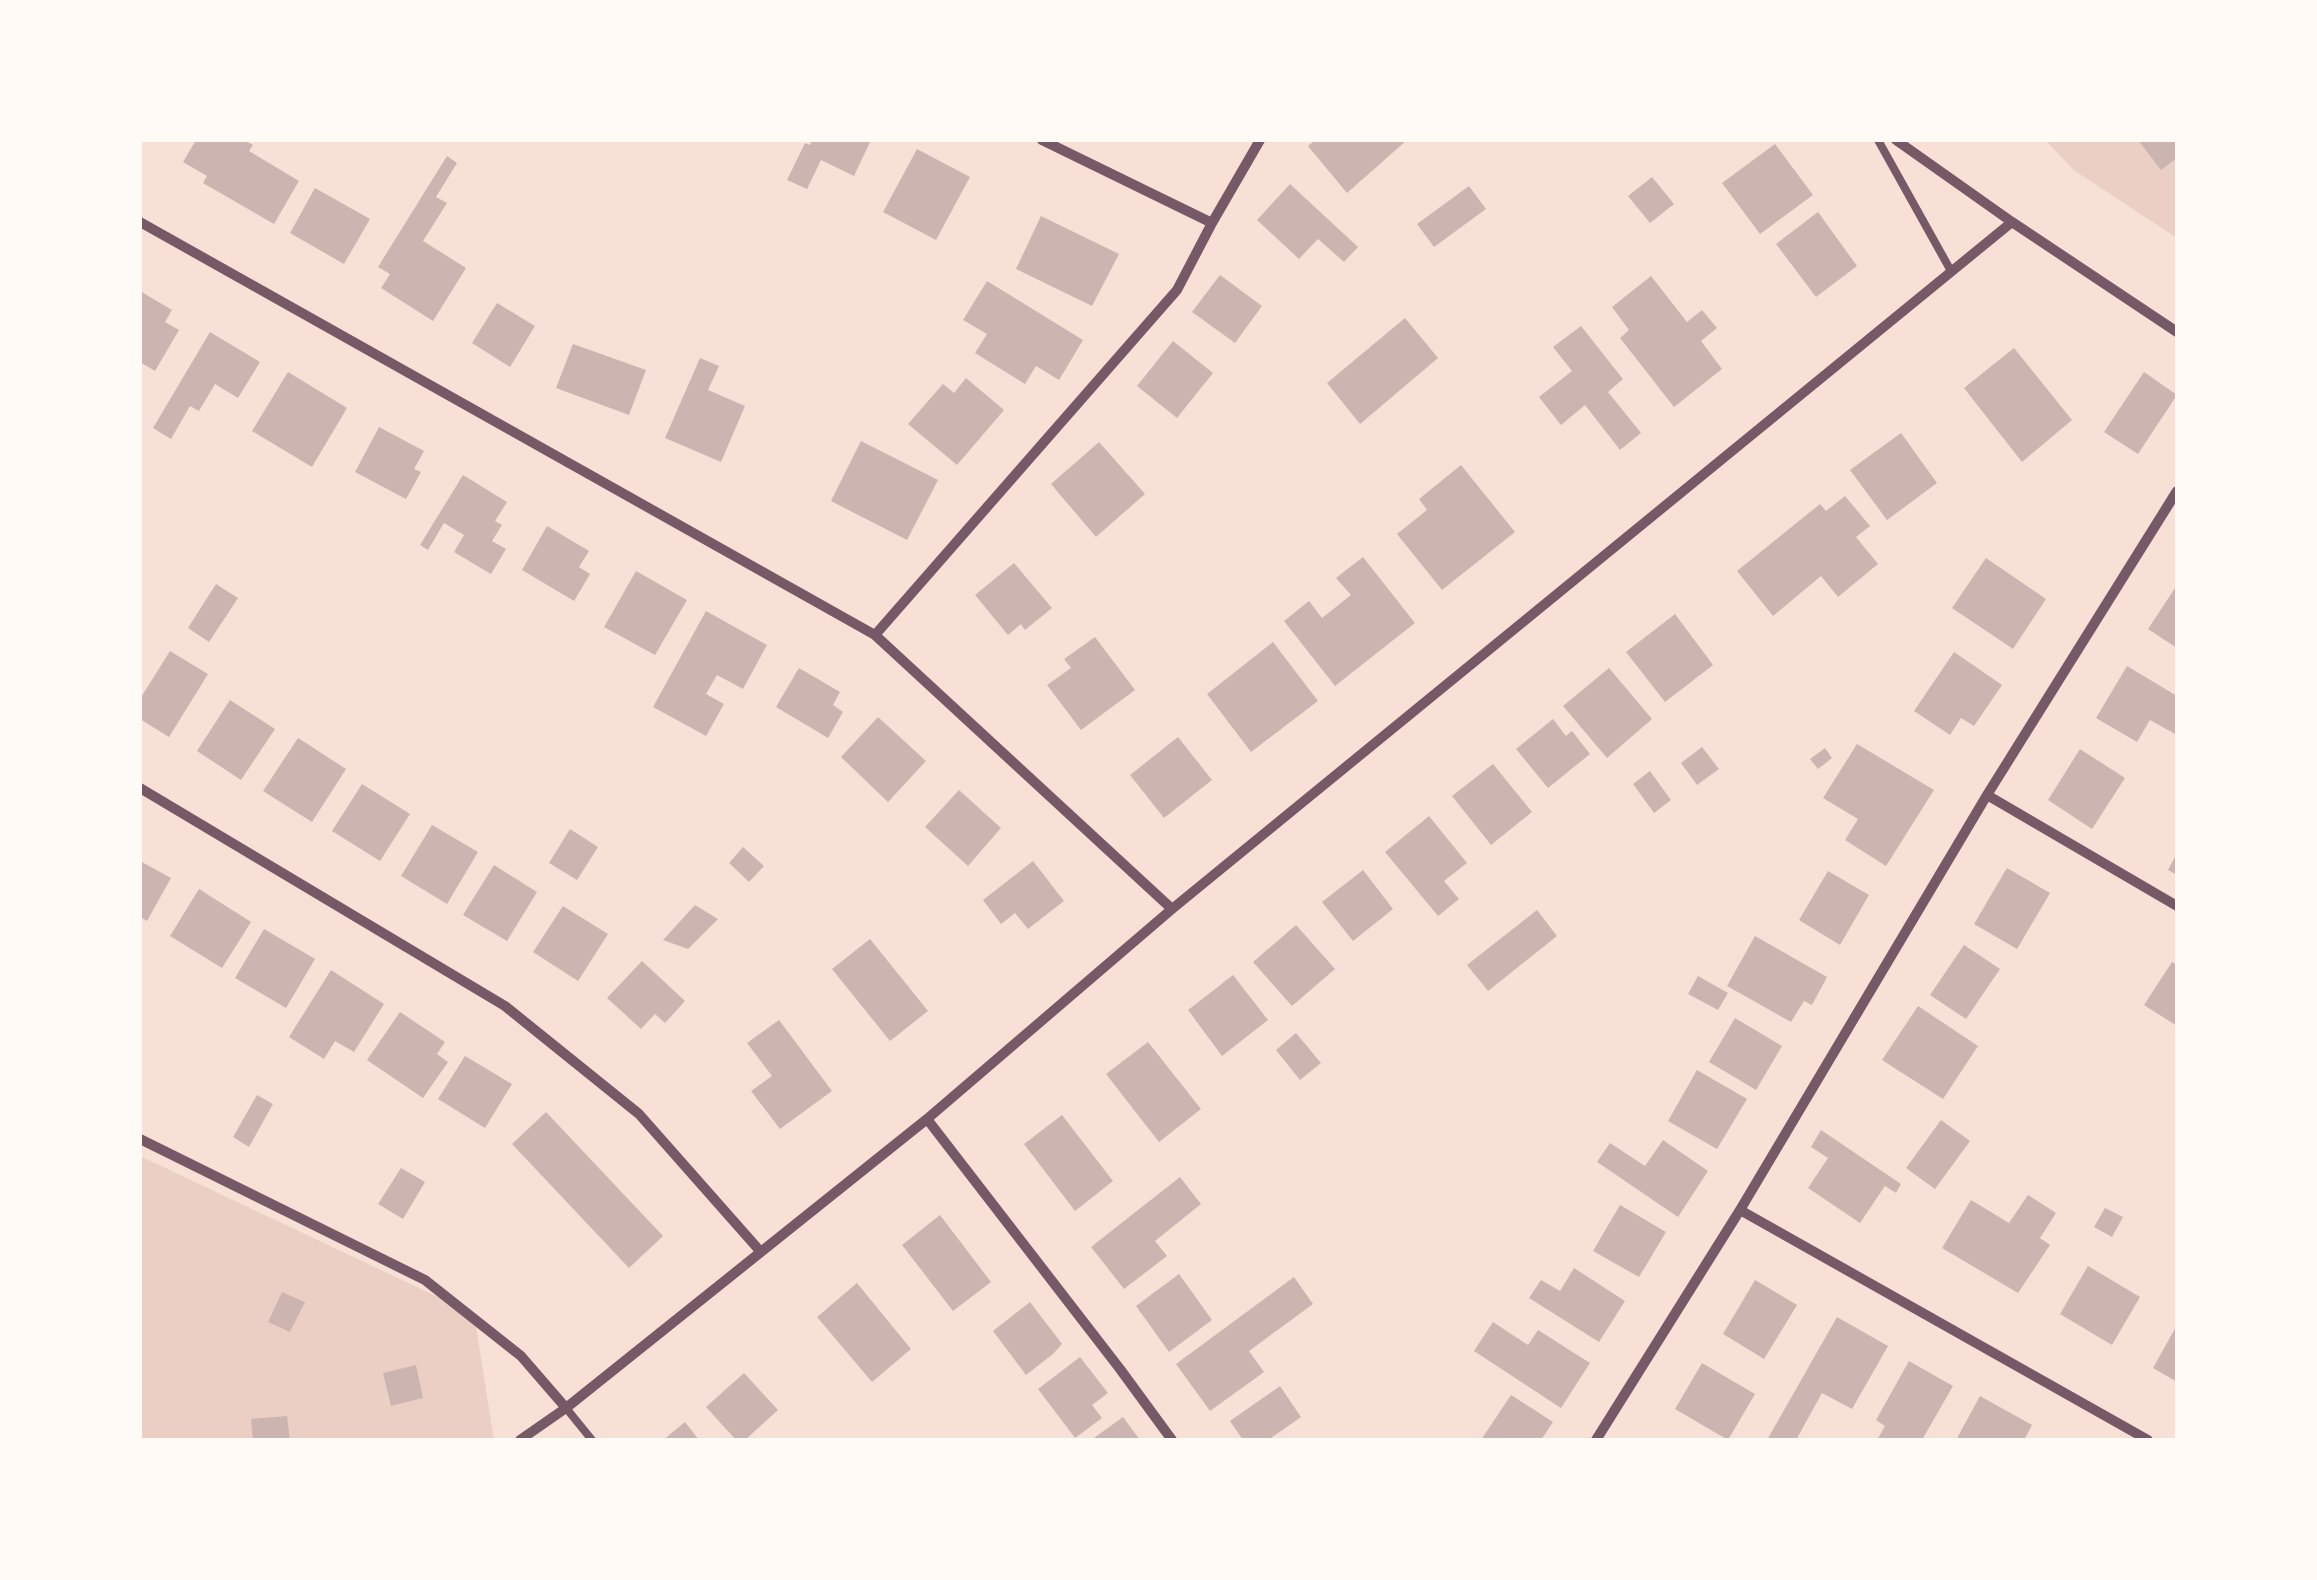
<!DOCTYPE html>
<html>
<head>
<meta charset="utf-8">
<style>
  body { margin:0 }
  #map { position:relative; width:2317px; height:1580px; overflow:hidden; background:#f7e1d7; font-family:"Exo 2",sans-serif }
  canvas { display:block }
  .frame { position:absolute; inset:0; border:142px solid #fffaf5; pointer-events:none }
</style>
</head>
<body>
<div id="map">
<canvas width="2317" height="1580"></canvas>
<div class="frame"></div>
</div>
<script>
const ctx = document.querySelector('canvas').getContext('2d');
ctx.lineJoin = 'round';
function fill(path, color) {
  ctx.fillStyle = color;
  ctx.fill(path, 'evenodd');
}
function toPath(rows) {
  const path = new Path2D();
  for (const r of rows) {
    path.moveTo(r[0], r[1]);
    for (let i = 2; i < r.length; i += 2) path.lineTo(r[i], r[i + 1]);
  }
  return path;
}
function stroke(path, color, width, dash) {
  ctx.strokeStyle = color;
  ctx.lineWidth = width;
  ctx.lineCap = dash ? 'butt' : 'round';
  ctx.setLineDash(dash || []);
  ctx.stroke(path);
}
const green = toPath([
  [2045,140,2177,140,2177,238,2075,171],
  [140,1156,474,1314,494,1440,140,1440]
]);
const building = toPath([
  [196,140,244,140,253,145,249,151,299,181,274,224,203,183,207,176,183,162],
  [812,140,871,140,854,176,821,160,807,189,787,180,805,143,810,145],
  [1315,140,1407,140,1347,193,1308,146],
  [2138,140,2177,140,2177,158,2161,170],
  [1775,144,1813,195,1760,234,1722,183],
  [917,149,970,177,936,240,883,212],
  [447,156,457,163,436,197,447,203,423,241,466,268,433,321,381,288,390,274,378,267],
  [1652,177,1674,204,1650,223,1628,196],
  [1290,184,1358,247,1344,262,1318,239,1299,259,1257,220],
  [1469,186,1486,209,1434,247,1417,224],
  [315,188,370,219,344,264,290,233],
  [1818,212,1857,266,1816,297,1776,244],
  [1041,216,1119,254,1092,306,1016,269],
  [1220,275,1262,306,1235,343,1192,312],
  [1651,276,1687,322,1702,310,1717,328,1701,341,1722,369,1674,407,1620,338,1629,330,1612,307],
  [987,281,1083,340,1059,380,1036,366,1025,384,975,353,987,334,963,320],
  [140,291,172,310,165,322,179,330,155,371,140,362],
  [497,303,535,326,510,367,472,343],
  [1405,318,1438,358,1360,424,1327,383],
  [1581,326,1623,379,1608,392,1641,433,1620,450,1585,405,1561,425,1539,397,1572,371,1553,347],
  [210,332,260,362,238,398,215,384,199,411,190,406,171,439,153,428],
  [1173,341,1213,373,1177,418,1137,386],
  [573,344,646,370,629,415,556,388],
  [2014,348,2072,420,2022,462,1964,388],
  [700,358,719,366,708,390,745,406,721,462,665,438],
  [288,372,347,408,312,467,252,431],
  [2144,372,2177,395,2138,454,2104,432],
  [966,378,1004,410,957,465,908,424,943,384,954,393],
  [379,427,424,451,414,469,421,472,406,499,355,472],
  [1901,433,1937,483,1887,520,1850,470],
  [861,441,938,480,907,540,831,501],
  [1099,442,1145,494,1096,537,1051,484],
  [1461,465,1515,532,1442,590,1397,534,1427,510,1419,499],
  [463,475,507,502,495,521,502,525,492,541,506,549,491,574,454,552,464,535,444,523,428,550,420,545],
  [1845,496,1870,526,1856,537,1878,564,1838,597,1821,576,1773,616,1737,571,1820,504,1826,511],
  [547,526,589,551,579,567,590,574,574,601,522,570],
  [1363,557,1415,623,1335,686,1284,621,1309,601,1322,618,1351,595,1336,578],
  [1986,558,2046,599,2013,649,1952,608],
  [1014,563,1052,608,1025,630,1021,624,1008,635,975,595],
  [636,571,687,600,655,655,604,627],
  [216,584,238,598,209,642,188,628],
  [2177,585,2177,648,2148,629],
  [706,611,767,645,743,689,717,675,706,694,724,704,706,736,653,707],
  [1675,614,1713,665,1665,702,1626,652],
  [1095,637,1135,690,1081,730,1047,685,1071,668,1064,659],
  [1273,642,1318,701,1251,752,1207,694],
  [170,651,208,674,169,737,140,719,140,699],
  [1954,652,2002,685,1974,726,1961,718,1950,735,1914,711],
  [2127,666,2177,696,2177,735,2150,720,2137,742,2096,718],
  [799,668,840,692,833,705,843,712,828,738,776,707],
  [1609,668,1652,719,1607,758,1563,706],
  [230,700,275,729,241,780,197,751],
  [878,717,926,761,888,802,841,757],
  [1553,719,1566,736,1572,731,1590,754,1548,788,1516,749],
  [1178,737,1212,780,1164,818,1130,775],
  [298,738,346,769,312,822,263,791],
  [1857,744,1934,790,1886,866,1845,840,1858,819,1823,798],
  [1702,747,1719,769,1697,785,1681,763],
  [1825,748,1832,758,1818,769,1810,759],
  [2080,749,2125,778,2092,829,2048,800],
  [1493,764,1532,812,1491,845,1452,796],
  [1650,771,1671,800,1654,813,1633,784],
  [362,784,410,814,380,861,332,831],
  [959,790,1001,828,968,866,925,827],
  [1429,816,1467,863,1444,881,1459,899,1438,916,1385,852],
  [432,825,478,852,447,904,401,876],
  [570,829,598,847,577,880,549,863],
  [743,847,764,866,749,882,729,863],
  [2177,853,2177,875,2168,870],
  [140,861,171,878,147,921,140,917],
  [1033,861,1064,901,1028,929,1015,913,1001,924,983,900],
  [494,865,537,892,507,941,463,915],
  [2007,868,2050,893,2017,949,1974,924],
  [1363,870,1393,909,1353,941,1322,902],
  [1828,871,1869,895,1840,945,1799,920],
  [199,889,251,922,222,968,170,936],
  [695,905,718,919,688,949,663,940],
  [563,906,608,934,578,981,533,952],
  [1537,910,1557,936,1488,991,1467,965],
  [1296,925,1335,969,1292,1006,1253,962],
  [264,929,315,959,286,1008,235,978],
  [1755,936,1827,977,1812,1005,1804,1001,1791,1022,1727,986],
  [870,939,928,1011,890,1041,832,969],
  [1964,945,2000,969,1966,1019,1930,995],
  [642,961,685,1001,665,1023,655,1014,641,1029,607,998],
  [2172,962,2177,965,2177,1026,2144,1005],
  [331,970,384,1004,354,1052,335,1041,324,1059,289,1037],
  [1233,975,1268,1020,1222,1056,1188,1010],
  [1698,976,1728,993,1718,1010,1688,994],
  [1918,1006,1978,1046,1943,1099,1882,1060],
  [400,1012,445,1042,437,1054,448,1062,423,1098,367,1060],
  [1735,1018,1782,1046,1756,1090,1709,1062],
  [779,1020,832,1091,780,1129,751,1091,772,1076,747,1043],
  [1296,1033,1321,1063,1300,1080,1276,1050],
  [1148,1042,1201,1109,1159,1142,1106,1074],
  [465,1056,512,1084,485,1128,438,1099],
  [1697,1070,1747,1099,1717,1149,1668,1121],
  [257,1095,273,1104,249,1147,233,1137],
  [546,1112,663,1236,629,1268,512,1144],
  [1062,1115,1113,1181,1075,1211,1024,1144],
  [1941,1120,1970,1141,1935,1189,1906,1168],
  [1821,1130,1901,1184,1896,1193,1885,1186,1860,1223,1808,1188,1828,1158,1811,1147],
  [1663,1140,1708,1171,1678,1217,1597,1162,1610,1143,1645,1166],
  [401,1168,425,1182,403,1219,378,1204],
  [1180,1177,1201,1204,1155,1241,1167,1256,1124,1289,1091,1247],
  [2028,1195,2056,1213,2040,1238,2050,1245,2018,1293,1942,1248,1971,1200,2009,1223],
  [1620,1205,1666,1232,1639,1277,1593,1251],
  [2105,1208,2123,1217,2112,1237,2094,1227],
  [940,1215,991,1282,953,1311,902,1245],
  [2088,1266,2140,1297,2112,1345,2060,1314],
  [1574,1268,1625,1301,1599,1342,1529,1298,1541,1280,1560,1291],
  [1179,1274,1212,1320,1169,1352,1136,1306],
  [1294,1277,1313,1304,1249,1351,1264,1372,1210,1411,1176,1364],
  [1755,1280,1797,1305,1764,1359,1723,1334],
  [857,1283,911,1349,872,1382,817,1317],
  [282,1292,305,1302,290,1332,268,1322],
  [1030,1302,1062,1344,1053,1354,1026,1375,993,1331],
  [1837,1317,1888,1346,1852,1409,1822,1393,1796,1440,1767,1440],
  [1493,1322,1528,1345,1538,1330,1590,1363,1561,1408,1474,1351],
  [2177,1325,2177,1382,2153,1368],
  [1080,1357,1108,1393,1092,1405,1102,1418,1075,1438,1038,1389],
  [1909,1361,1953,1386,1922,1440,1877,1440,1885,1426,1876,1420],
  [1702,1363,1755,1394,1728,1440,1675,1409],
  [416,1365,423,1398,391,1406,383,1373],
  [744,1373,778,1410,745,1440,736,1440,706,1407],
  [1280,1386,1301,1417,1268,1440,1243,1440,1230,1421],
  [1511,1395,1553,1422,1541,1440,1481,1440],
  [1980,1396,2032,1425,2024,1440,1956,1440],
  [287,1416,290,1440,253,1440,251,1419],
  [1123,1417,1140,1440,1091,1440],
  [685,1422,699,1440,663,1440]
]);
const service = toPath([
  [1878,140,1951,271],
  [566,1408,592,1440]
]);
const minor = toPath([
  [1042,140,1212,223],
  [1896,140,2012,222,2177,332],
  [140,222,875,635,1172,909],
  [875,635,1177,290,1212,223,1260,140],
  [140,788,505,1006,639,1114,760,1251],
  [1987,795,2177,906],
  [927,1119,1120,1369,1172,1440],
  [140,1139,425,1280,521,1356,566,1408],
  [1740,1210,2148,1440],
  [520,1440,566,1408,927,1119,1172,909,2012,222],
  [1596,1440,1740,1210,1987,795,2177,491]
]);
fill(green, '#ebcfc5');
fill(building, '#ccb4b1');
stroke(service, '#755966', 8);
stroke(minor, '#755966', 10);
</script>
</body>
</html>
